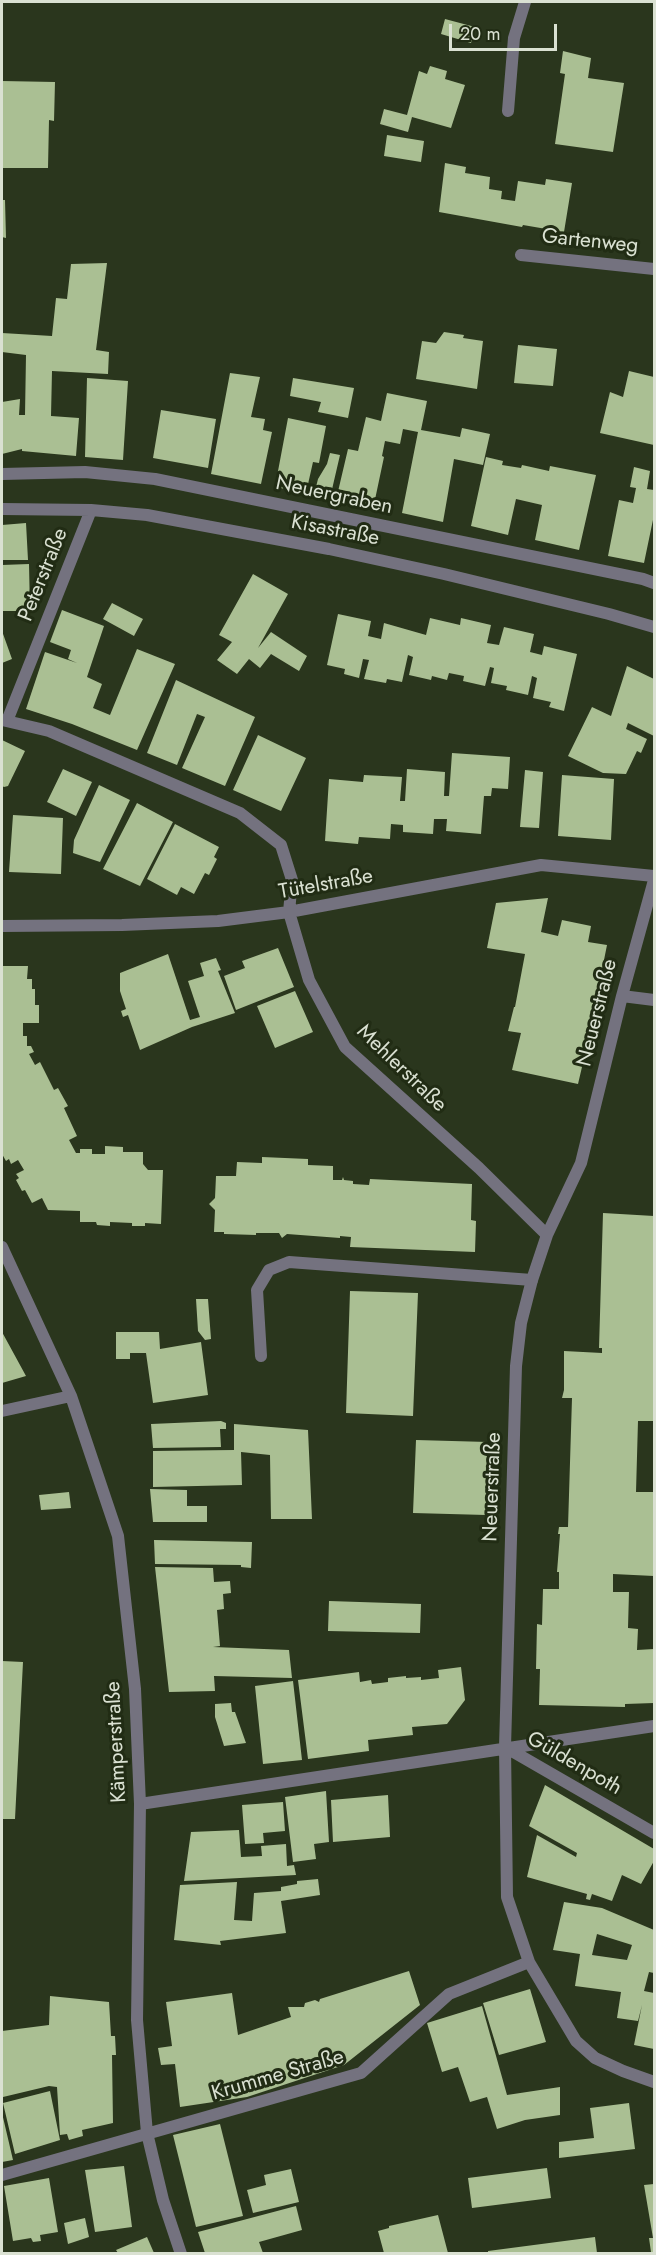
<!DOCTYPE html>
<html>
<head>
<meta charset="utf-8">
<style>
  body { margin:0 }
  #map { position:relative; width:656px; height:2255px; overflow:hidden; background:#2a361d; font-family:Jost,sans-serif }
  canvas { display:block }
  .frame { position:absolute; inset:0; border:3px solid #dae1d2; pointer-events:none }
  .scale { position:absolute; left:449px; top:24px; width:108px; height:27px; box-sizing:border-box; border:3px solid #dae1d2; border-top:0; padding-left:8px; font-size:18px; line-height:21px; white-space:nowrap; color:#dae1d2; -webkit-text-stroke:4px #212c14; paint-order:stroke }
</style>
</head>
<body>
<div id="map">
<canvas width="656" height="2255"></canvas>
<div class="frame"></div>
<div class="scale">20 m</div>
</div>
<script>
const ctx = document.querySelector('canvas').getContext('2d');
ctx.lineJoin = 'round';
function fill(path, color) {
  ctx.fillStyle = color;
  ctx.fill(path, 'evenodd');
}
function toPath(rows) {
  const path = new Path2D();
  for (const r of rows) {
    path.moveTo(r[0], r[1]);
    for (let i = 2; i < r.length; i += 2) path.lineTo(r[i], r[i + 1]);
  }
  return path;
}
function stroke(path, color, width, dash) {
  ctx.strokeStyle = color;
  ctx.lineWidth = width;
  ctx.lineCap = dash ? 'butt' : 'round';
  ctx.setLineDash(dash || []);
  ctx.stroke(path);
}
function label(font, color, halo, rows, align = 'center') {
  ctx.font = font + ' Jost,sans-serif';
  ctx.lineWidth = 6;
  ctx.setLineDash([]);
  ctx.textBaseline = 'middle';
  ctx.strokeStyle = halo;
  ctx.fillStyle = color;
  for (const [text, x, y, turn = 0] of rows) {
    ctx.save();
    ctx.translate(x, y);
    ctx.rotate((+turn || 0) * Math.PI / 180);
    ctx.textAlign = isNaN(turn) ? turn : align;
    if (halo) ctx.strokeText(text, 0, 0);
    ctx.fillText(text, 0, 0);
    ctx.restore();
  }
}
const building = toPath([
  [445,19,475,27,471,43,441,34],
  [563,51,591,58,588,78,624,83,613,152,555,144,565,74,560,73],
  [430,66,447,71,445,79,465,85,451,128,412,117,408,132,380,124,384,109,407,115,419,71,427,74],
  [2,81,55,82,54,121,49,120,48,168,2,168],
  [387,135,424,141,421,162,384,156],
  [445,163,466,167,465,173,490,177,489,189,502,191,501,199,515,201,518,181,545,185,546,179,572,183,564,232,523,225,522,227,439,212],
  [2,200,5,200,6,238,2,237],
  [107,263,96,350,109,352,108,374,52,371,51,416,79,418,76,456,22,451,22,449,2,454,2,402,20,399,19,415,25,415,26,355,2,352,2,333,52,336,56,298,67,299,71,264],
  [444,332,464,335,463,338,483,341,477,389,416,379,422,341,436,343],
  [518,345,557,349,553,386,514,383],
  [629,371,654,377,654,445,600,433,610,392,623,397],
  [230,373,260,377,251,417,265,419,263,430,272,432,261,484,211,474],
  [87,378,128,381,123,460,85,457],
  [293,378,354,388,348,418,318,412,321,402,290,396],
  [387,393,427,401,421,430,460,437,462,428,490,434,483,465,454,459,443,522,402,513,418,432,403,429,400,444,385,441,382,456,384,457,373,509,336,500,348,449,358,451,366,417,381,421],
  [161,410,216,419,208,468,153,458],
  [288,418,326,426,319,463,313,462,306,493,275,487],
  [330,453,340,455,330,498,314,495,318,479,327,464],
  [486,457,503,461,502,465,521,468,522,465,549,471,550,466,596,475,579,550,535,540,542,505,516,499,508,535,471,526],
  [634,467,650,471,647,489,654,490,654,515,644,563,608,556,619,500,633,503,636,488,630,487],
  [26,523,28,560,2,560,2,525],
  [29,564,30,611,2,611,2,565],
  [253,574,288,594,258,648,271,632,307,656,299,671,271,654,260,668,249,659,237,674,217,660,232,642,219,635],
  [112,603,143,619,134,636,103,619],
  [62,610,104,626,87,677,102,684,93,708,110,715,137,649,175,664,137,750,72,724,26,709,45,652,77,663,68,659,71,650,50,642],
  [338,614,371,621,368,636,381,639,384,623,426,635,430,618,460,625,461,618,491,625,487,643,499,645,504,627,534,634,530,652,542,655,544,646,577,654,564,711,549,707,551,702,533,698,537,678,532,676,528,695,506,690,507,686,491,683,494,668,490,667,485,686,463,681,464,676,449,673,447,680,432,676,431,680,409,675,413,657,408,655,402,682,387,679,386,683,364,679,369,660,363,659,359,678,344,674,345,669,327,665],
  [2,631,12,659,2,663],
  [627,666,654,679,654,736,628,723,626,729,647,739,641,753,637,751,626,774,603,773,568,756,592,707,611,716],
  [176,680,255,717,225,786,182,768,205,717,197,714,177,765,147,753],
  [258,735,306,758,281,811,233,790],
  [2,740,25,751,8,786,4,787,2,786],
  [452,753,510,757,508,789,492,788,491,796,484,796,481,834,446,831,447,819,434,819,433,834,403,832,403,825,391,824,390,839,359,837,358,844,325,841,329,779,363,782,364,775,402,777,400,801,405,801,407,769,445,772,444,796,449,796],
  [63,769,92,782,76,816,47,802],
  [525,770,543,772,539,828,520,827],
  [562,775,614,779,611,840,558,836],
  [99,785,130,800,100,862,73,853,74,840],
  [137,803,173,822,140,886,103,869],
  [13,815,63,818,61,874,9,872],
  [175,824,219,847,214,857,217,859,209,875,205,873,194,894,181,887,177,895,147,879],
  [548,898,541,932,558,936,562,920,591,926,588,942,607,945,599,985,601,986,578,1084,512,1070,521,1033,508,1031,514,1007,515,1007,525,954,487,948,496,903],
  [278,948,294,987,236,1010,224,976,245,968,242,961],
  [168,954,190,1020,200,1017,188,981,204,976,200,963,216,958,221,970,218,971,235,1013,192,1027,140,1050,128,1015,123,1017,121,1011,126,1009,120,991,120,973],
  [2,966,28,966,27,979,32,979,32,989,35,989,35,1005,39,1005,39,1023,23,1023,23,1036,27,1036,27,1046,31,1046,34,1052,29,1054,35,1065,40,1062,54,1090,58,1088,68,1106,64,1108,77,1136,69,1140,76,1153,80,1153,80,1149,92,1149,92,1154,105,1154,105,1146,123,1147,123,1152,143,1152,143,1164,148,1170,163,1170,161,1224,145,1223,145,1226,132,1226,132,1223,110,1222,110,1226,97,1225,96,1222,80,1222,80,1211,48,1210,42,1198,32,1203,25,1190,22,1191,16,1180,19,1178,16,1174,24,1170,18,1160,11,1164,9,1159,6,1161,2,1154],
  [295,991,313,1032,275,1048,257,1006],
  [262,1157,308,1159,308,1165,333,1166,333,1180,342,1180,343,1177,344,1180,353,1181,353,1184,369,1185,370,1179,472,1184,471,1220,476,1221,475,1252,350,1247,351,1237,340,1236,340,1238,287,1234,282,1238,279,1233,256,1233,256,1235,224,1234,224,1232,214,1232,215,1210,209,1204,215,1198,216,1176,236,1176,237,1162,262,1163],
  [603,1213,654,1216,654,1421,638,1421,636,1492,654,1492,654,1576,613,1574,613,1592,629,1592,628,1628,638,1629,637,1650,654,1649,654,1703,625,1704,625,1707,539,1705,540,1669,536,1669,537,1624,542,1625,543,1589,559,1589,559,1572,557,1572,560,1534,558,1534,559,1527,568,1527,572,1398,562,1398,564,1390,564,1351,602,1353,602,1348,599,1348],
  [350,1291,418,1293,413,1416,346,1413],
  [196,1299,208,1299,211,1339,205,1340,198,1331],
  [2,1332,26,1376,2,1383],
  [116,1332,159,1332,160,1349,201,1342,208,1395,153,1403,146,1353,130,1353,130,1359,116,1359],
  [221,1421,226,1423,226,1429,220,1429,221,1447,153,1448,151,1424],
  [234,1424,308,1430,312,1519,271,1519,270,1455,241,1452,242,1485,153,1487,153,1451,234,1450],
  [416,1440,488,1442,486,1515,413,1513],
  [150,1489,187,1490,187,1506,207,1506,207,1522,153,1522],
  [69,1492,71,1508,41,1510,39,1495],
  [154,1540,252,1542,251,1568,241,1567,241,1565,155,1564],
  [155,1567,213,1568,214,1582,230,1581,231,1593,223,1594,224,1609,217,1610,220,1646,213,1647,289,1650,292,1678,214,1676,215,1691,169,1692],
  [329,1601,421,1604,420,1633,328,1631],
  [2,1661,23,1662,15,1819,2,1819],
  [461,1667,465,1700,447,1724,412,1727,413,1735,368,1740,369,1751,308,1759,298,1680,359,1672,360,1682,371,1680,372,1684,388,1682,388,1678,406,1676,406,1678,421,1677,421,1680,439,1678,438,1670],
  [293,1681,302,1760,263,1764,255,1686],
  [231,1703,232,1712,235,1712,246,1743,224,1746,215,1717,215,1704],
  [545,1785,654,1849,654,1861,641,1884,622,1875,612,1901,592,1894,590,1900,586,1899,587,1894,527,1877,537,1835,576,1857,577,1853,529,1826],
  [326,1791,329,1842,314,1844,316,1859,293,1862,285,1797],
  [388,1795,390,1837,333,1842,331,1800],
  [283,1802,285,1831,263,1833,264,1843,245,1844,242,1805],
  [239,1830,241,1857,262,1856,261,1846,286,1844,287,1866,294,1865,296,1875,184,1881,191,1832],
  [318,1879,320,1895,281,1901,286,1933,220,1941,221,1945,174,1940,180,1885,237,1882,234,1920,252,1921,254,1893,281,1891,281,1887,297,1884,297,1881],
  [564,1902,602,1908,654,1930,654,1973,649,1972,644,1991,654,1993,654,2049,634,2045,642,2005,638,2021,617,2018,621,1992,575,1986,580,1954,553,1950],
  [597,1934,632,1945,627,1960,592,1955],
  [409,1971,420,2005,344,2065,247,2097,180,2107,175,2064,161,2065,158,2048,172,2046,166,2002,232,1993,238,2035,291,2017,288,2007,304,2007,305,2003,315,2000,319,2002,320,1999],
  [530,1989,546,2042,499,2055,483,2003],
  [50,1996,109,2002,111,2036,115,2036,116,2055,112,2055,113,2123,82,2130,83,2136,69,2140,67,2134,60,2135,57,2087,49,2086,3,2097,2,2091,2,2031,49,2025],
  [482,2006,507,2095,560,2087,560,2115,525,2120,497,2129,487,2097,470,2102,458,2067,442,2072,427,2023],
  [50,2091,60,2140,15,2154,3,2103],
  [629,2103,635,2149,559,2158,559,2142,594,2138,590,2108],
  [2,2113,13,2160,2,2162],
  [220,2124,243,2216,196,2227,173,2135],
  [124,2166,132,2227,95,2232,85,2170],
  [547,2168,551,2198,472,2208,468,2178],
  [291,2169,299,2202,253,2213,247,2190,266,2185,264,2175],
  [49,2178,58,2232,40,2235,41,2241,33,2242,31,2238,13,2241,4,2186],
  [654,2184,654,2252,651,2252,649,2238,653,2238,644,2185],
  [296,2206,302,2230,259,2242,263,2253,205,2253,198,2232],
  [438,2215,448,2253,384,2253,378,2231,389,2228,389,2226],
  [85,2218,89,2237,68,2244,64,2223],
  [147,2237,154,2253,118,2253,116,2250],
  [595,2237,597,2253,488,2253,488,2251]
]);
const service = toPath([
  [261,1356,257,1290,269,1270,289,1262,532,1280]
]);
const minor = toPath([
  [508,111,514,38,525,2],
  [521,255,654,269],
  [2,474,85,472,155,479,643,579,654,583],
  [2,509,91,510,147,515,329,549,444,574,609,614,654,627],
  [2,720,49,731,240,813,281,845,292,880,289,912,309,980,345,1047,479,1168,547,1235],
  [7,721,91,510],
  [654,880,622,996,581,1163,547,1235,532,1280,521,1323,516,1366,505,1747,507,1897,529,1962,576,2041,595,2058,623,2071,654,2082],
  [2,926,122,925,218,921,289,912,541,865,654,876],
  [622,996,654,1000],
  [2,1247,71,1396,118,1536,135,1689,140,1804,137,2020,147,2133,163,2200,181,2254],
  [2,1411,71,1396],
  [505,1747,654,1833],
  [140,1804,654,1726],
  [2,2175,361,2073,449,1994,529,1962]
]);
const streetNames = [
  ["Gartenweg",590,242,6],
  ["Neuergraben",334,496,12],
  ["Kisastraße",335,531,11],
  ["Peterstraße",44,575,-68],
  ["Tütelstraße",326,885,-10],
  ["Neuerstraße",598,1013,-76],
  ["Mehlerstraße",401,1069,44],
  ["Neuerstraße",493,1487,-88],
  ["Kämperstraße",117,1742,-93],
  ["Güldenpoth",574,1764,30],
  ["Krumme Straße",278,2076,-16]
];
fill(building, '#aabf93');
stroke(service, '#74727f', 12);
stroke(minor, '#74727f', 12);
label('21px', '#dae1d2', '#212c14', streetNames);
</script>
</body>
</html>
